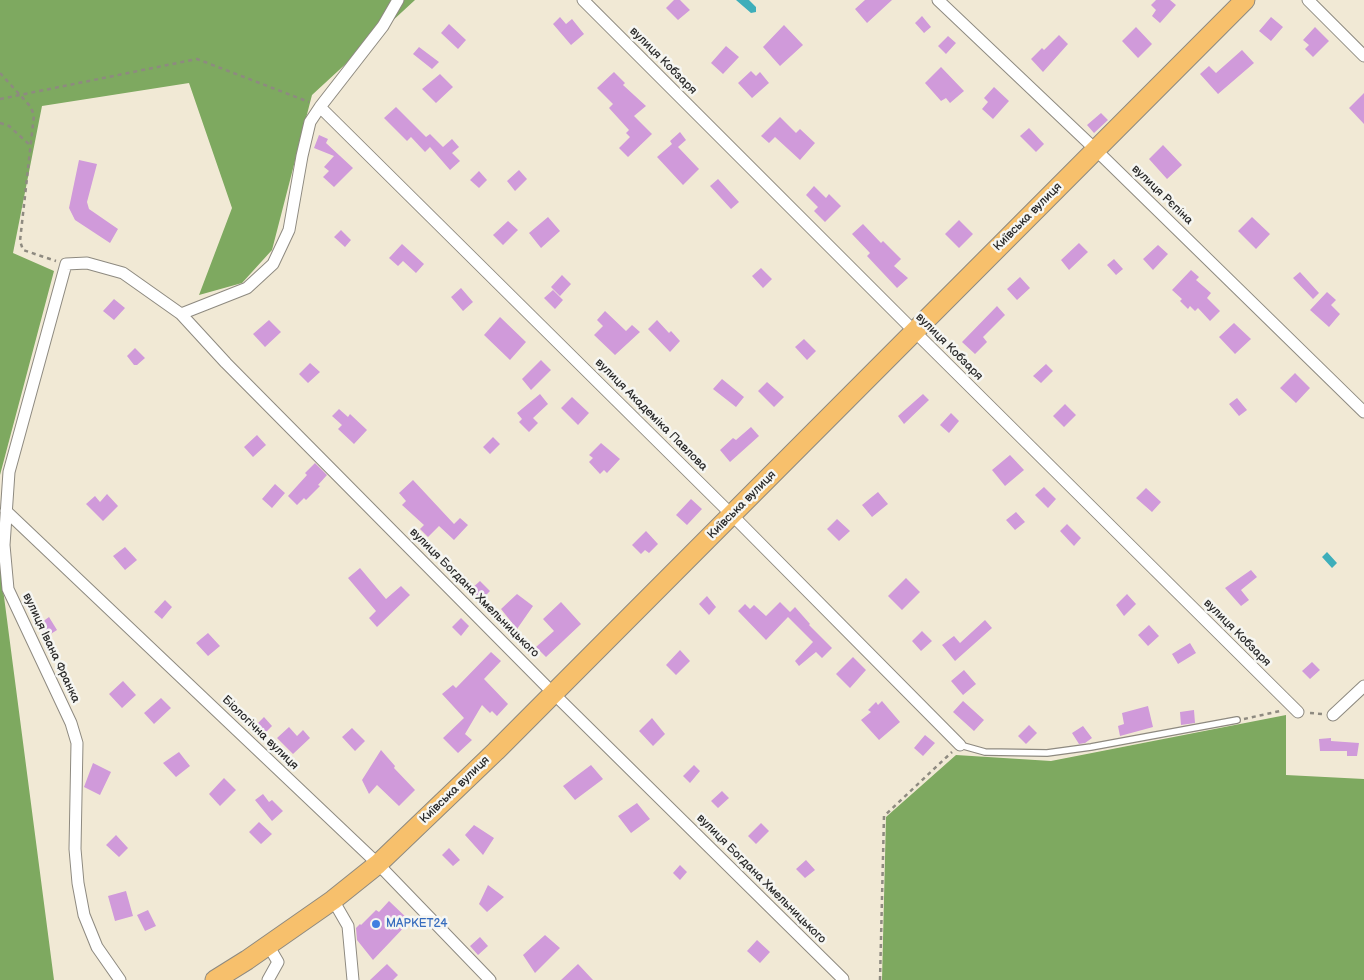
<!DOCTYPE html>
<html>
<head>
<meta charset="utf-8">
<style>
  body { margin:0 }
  canvas { display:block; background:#f1e9d5 }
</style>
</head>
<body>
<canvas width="1364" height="980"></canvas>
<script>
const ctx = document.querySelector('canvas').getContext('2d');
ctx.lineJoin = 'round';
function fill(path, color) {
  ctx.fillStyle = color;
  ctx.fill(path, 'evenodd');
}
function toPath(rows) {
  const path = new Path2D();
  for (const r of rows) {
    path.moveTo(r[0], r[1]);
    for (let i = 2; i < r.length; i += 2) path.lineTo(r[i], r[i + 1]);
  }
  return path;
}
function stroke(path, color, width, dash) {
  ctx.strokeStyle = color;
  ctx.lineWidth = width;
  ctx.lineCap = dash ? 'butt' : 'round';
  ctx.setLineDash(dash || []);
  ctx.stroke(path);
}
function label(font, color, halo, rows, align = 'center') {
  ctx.font = font + ' "Balsamiq Sans",sans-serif';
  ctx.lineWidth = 5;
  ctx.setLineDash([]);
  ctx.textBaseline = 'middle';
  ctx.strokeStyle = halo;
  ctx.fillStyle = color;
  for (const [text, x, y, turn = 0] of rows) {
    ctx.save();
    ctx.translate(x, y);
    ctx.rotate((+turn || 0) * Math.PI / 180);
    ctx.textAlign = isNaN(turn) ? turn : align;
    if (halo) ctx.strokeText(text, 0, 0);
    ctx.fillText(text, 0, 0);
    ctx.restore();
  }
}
const forest = toPath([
  [0,0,415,0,312,95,272,250,242,283,199,295,232,208,189,83,42,106,13,253,54,271,0,475],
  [0,566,54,980,0,980],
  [1286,715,1286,775,1364,779,1364,980,882,980,886,817,956,755,1051,761]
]);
const water = toPath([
  [736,0,749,0,756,7,756,12,751,13],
  [1327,552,1337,563,1332,568,1322,557]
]);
const building = toPath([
  [674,0,680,0,690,10,678,20,666,8],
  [865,0,892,0,867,23,855,9],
  [1156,0,1170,0,1176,5,1160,23,1152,16,1156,10,1151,5],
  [922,16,931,27,924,33,915,23],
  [560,17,566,24,572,19,584,34,571,45,553,24],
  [1271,17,1283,27,1271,41,1259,31],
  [449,24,466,40,458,49,441,33],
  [784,25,803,45,780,66,763,47],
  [1136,27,1152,44,1138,58,1122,41],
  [1315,27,1329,41,1313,57,1305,49,1309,45,1303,40],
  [1059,35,1068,44,1043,72,1031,59,1042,48,1044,50],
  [948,36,956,43,946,54,938,46],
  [726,46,739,57,723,74,711,63],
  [419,47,439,62,432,69,413,54],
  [1242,50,1254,63,1218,94,1200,74,1209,66,1216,73],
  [941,67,964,91,950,103,946,98,941,101,925,83],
  [751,71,756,76,760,72,769,83,752,98,738,83],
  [614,72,625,83,623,85,646,106,634,116,652,134,628,157,619,148,630,137,626,133,629,130,609,108,613,104,597,88],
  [440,74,453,87,436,103,422,89],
  [994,87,1009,101,993,119,982,109,988,102,984,98],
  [1364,93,1364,124,1349,108],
  [396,107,426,137,430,134,443,147,452,139,459,147,452,153,460,161,450,170,430,147,425,152,411,137,407,141,384,118],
  [1101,113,1108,120,1094,133,1087,125],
  [780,117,796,133,800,129,815,143,800,160,775,137,769,143,761,136],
  [1029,128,1044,144,1036,152,1020,136],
  [680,132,686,140,678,147,699,169,683,185,657,157,672,144,670,141],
  [319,135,328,139,326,143,353,168,334,187,323,177,329,171,324,167,334,156,314,148],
  [1163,145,1182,165,1167,179,1149,159],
  [79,160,97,164,87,202,89,209,118,229,110,243,75,220,69,208],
  [519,170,527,179,515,191,507,181],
  [479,171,487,180,479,188,470,180],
  [718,179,739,202,731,209,710,186],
  [814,186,826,198,829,194,841,206,825,222,814,211,818,207,806,195],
  [548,217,560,231,541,248,529,233],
  [1252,217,1270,234,1256,249,1238,231],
  [959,220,973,234,959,248,945,234],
  [508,221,518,230,503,245,493,235],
  [863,224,881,243,883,241,901,259,894,266,908,278,897,288,867,256,870,253,852,234],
  [341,230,351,240,345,247,334,237],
  [1079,243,1088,252,1069,270,1061,260],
  [402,244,424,264,416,273,403,261,398,266,389,258],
  [1158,245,1168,254,1153,270,1143,259],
  [1114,259,1123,269,1116,275,1107,265],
  [761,268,772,279,763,288,752,276],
  [1191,270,1199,277,1196,280,1211,293,1207,298,1220,311,1210,321,1198,308,1195,311,1190,306,1188,309,1180,301,1182,299,1172,290],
  [1300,272,1319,293,1313,299,1293,278],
  [562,275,571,284,560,296,551,287],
  [1020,277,1030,288,1017,300,1007,289],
  [461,288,473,302,463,311,451,297],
  [553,290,563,300,555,309,544,298],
  [1327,292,1336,300,1331,305,1340,314,1329,327,1310,310],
  [114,299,125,308,114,320,103,311],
  [997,306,1005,315,983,337,987,342,975,354,962,342],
  [605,311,626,331,632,325,640,332,615,355,594,335,603,326,597,320],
  [500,317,526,342,510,360,484,335],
  [269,320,281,332,265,347,253,334],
  [657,320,669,333,671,331,680,341,670,352,648,329],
  [1234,323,1251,339,1235,354,1219,337],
  [804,339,816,351,807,360,795,347],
  [135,348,145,358,137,365,134,365,127,356],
  [541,360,551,370,531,390,522,379],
  [310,363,320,372,308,383,299,374],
  [1046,364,1053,371,1041,383,1033,376],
  [1295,373,1310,388,1296,403,1280,388],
  [722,379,744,397,736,407,713,389],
  [767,382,784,397,774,407,758,391],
  [540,394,548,404,533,418,538,423,529,432,519,422,522,419,517,413],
  [923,394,929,400,904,424,898,416],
  [572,397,589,413,578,425,561,408],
  [1237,398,1247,410,1239,416,1229,404],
  [1065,404,1076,415,1064,427,1053,416],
  [339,409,348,417,350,414,367,430,354,444,338,429,342,425,332,416],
  [951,413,959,421,949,433,940,425],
  [751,427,759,436,730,462,720,450,733,438,736,440],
  [257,435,266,445,253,457,244,447],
  [493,437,500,444,490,454,483,447],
  [601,443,620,459,607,473,604,470,600,474,589,462,593,458,589,455],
  [1010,455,1024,470,1005,486,992,470],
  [315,463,327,475,318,485,320,486,306,500,304,498,297,505,288,496,307,475,305,473],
  [413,480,454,524,460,518,468,525,454,540,439,526,428,537,420,529,424,525,402,505,406,501,399,493],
  [275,484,285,493,272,508,262,499],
  [1044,487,1056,499,1048,508,1035,495],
  [1146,488,1161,502,1152,512,1136,498],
  [878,492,888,504,872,517,862,505],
  [107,494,118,506,103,521,86,504,95,496,100,502],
  [691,499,702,509,687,525,676,515],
  [1016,512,1025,522,1015,530,1006,520],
  [837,519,850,531,839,541,827,529],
  [1067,524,1081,538,1074,546,1060,531],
  [646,531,658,544,649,553,645,550,641,554,632,545],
  [125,547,137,560,125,570,113,556],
  [360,568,386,599,401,586,410,595,377,627,369,618,376,611,348,578],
  [1251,570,1257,577,1241,590,1249,600,1241,606,1225,588],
  [906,578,920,592,902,610,888,596],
  [480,581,490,591,481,600,471,589],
  [517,594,533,606,517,629,501,609],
  [1127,594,1136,604,1124,616,1116,605],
  [707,596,716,607,709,615,699,604],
  [165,600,172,607,162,619,154,612],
  [561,602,581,624,546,657,536,647,554,631,543,619],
  [780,602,790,612,795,607,810,624,809,625,832,648,822,658,816,652,799,666,795,661,813,642,788,617,766,640,738,611,745,604,750,609,754,605,766,616],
  [49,617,57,630,46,637,38,625],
  [461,618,469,626,461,636,452,627],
  [985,620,992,628,955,661,942,645,954,636,960,643],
  [1149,625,1159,636,1148,646,1138,635],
  [922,631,932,641,921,651,912,641],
  [208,633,220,646,208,656,196,643],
  [1190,643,1196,653,1178,664,1172,654],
  [680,650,690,661,676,675,666,665],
  [491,652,501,661,484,679,508,704,497,716,492,711,490,713,482,705,465,734,472,740,458,753,443,738,464,718,442,694,453,685,456,688],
  [853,657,866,670,850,688,836,674],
  [1312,662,1320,670,1310,679,1302,671],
  [964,670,976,684,963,695,951,681],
  [123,681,136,695,122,708,109,694],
  [161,698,171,708,154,724,144,713],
  [882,701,900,722,879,740,861,720,871,712,868,710,876,702,878,705],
  [963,701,984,720,974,731,953,712],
  [1148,706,1153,727,1120,736,1118,726,1124,724,1122,713],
  [1194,710,1195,723,1181,725,1180,712],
  [264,717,272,726,260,738,252,729],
  [652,718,665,734,653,746,639,731],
  [1029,725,1037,733,1026,744,1018,736],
  [1083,726,1092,738,1085,743,1079,744,1072,733],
  [289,727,297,736,303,730,310,738,293,754,277,738],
  [352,728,365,741,355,751,342,737],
  [925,735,935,743,923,756,914,748],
  [1331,738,1331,741,1359,743,1357,756,1347,756,1347,751,1320,751,1319,739],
  [381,750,395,766,394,768,415,790,399,806,377,785,369,794,362,780],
  [179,752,190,766,176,777,163,763],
  [93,763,111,772,100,795,84,787],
  [591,765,603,779,575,800,563,786],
  [694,765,700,771,690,783,683,776],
  [224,778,236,790,220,806,209,794],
  [722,791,729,798,718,808,711,801],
  [263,794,269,802,272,800,283,811,272,821,255,800],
  [637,803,650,819,631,833,618,816],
  [259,822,272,834,261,844,249,832],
  [761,823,769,831,756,844,748,836],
  [474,825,494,838,483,855,465,835],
  [116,835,128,848,119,857,106,845],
  [449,848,460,860,453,866,442,855],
  [806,860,815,870,805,878,796,869],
  [680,865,687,872,680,880,673,873],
  [488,885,504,897,487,912,479,904],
  [126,891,133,916,115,921,108,896],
  [389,901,410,921,373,960,357,940,356,928,360,924,361,925,376,910,379,912],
  [148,910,156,926,145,931,137,915],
  [545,935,560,948,535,973,523,955],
  [480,937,488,946,478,955,470,946],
  [757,940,770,952,760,963,747,951],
  [387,964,398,975,393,980,370,980],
  [578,964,593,980,561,980]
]);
const path = toPath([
  [0,73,30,106,34,115,20,241,23,250,56,261],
  [0,99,197,59,309,102],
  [0,123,9,126,31,146],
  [1310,713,1322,714],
  [1244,719,1280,711],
  [880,980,884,816,952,752]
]);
const service = toPath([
  [960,745,985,752,1047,753,1091,747,1237,720]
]);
const minor = toPath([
  [583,0,914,331,1298,712],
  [938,0,1096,150,1364,412],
  [1308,0,1364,56],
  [320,107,732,515,960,745],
  [181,314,247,288,273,264,289,230,302,156,310,122,320,107,383,26,398,0],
  [6,511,378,864,490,980],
  [1333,715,1364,686],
  [333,900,348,926,353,980],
  [268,945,278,962,268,980],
  [120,980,97,947,84,915,78,883,75,849,77,743,71,723,8,589,4,545,9,472,66,264,87,263,123,273,181,314,226,363,553,693,843,979]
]);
const trunk = toPath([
  [215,980,247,960,333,900,378,864,496,751,1245,0]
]);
const markers = [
  [376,924,5,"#3f7fe0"]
];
const streetNames = [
  ["вулиця Кобзаря",663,61,45],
  ["вулиця Рєпіна",1162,195,44],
  ["Київська вулиця",1028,217,-45],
  ["вулиця Кобзаря",949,347,45],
  ["вулиця Академіка Павлова",651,415,45],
  ["Київська вулиця",742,505,-45],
  ["вулиця Богдана Хмельницького",474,593,45],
  ["вулиця Кобзаря",1237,633,45],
  ["вулиця Івана Франка",51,648,65],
  ["Біологічна вулиця",260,733,44],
  ["Київська вулиця",455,790,-44],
  ["вулиця Богдана Хмельницького",761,879,45]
];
const shopNames = [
  ["МАРКЕТ24",386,924]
];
fill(forest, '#7ea960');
fill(water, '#3eaeba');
fill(building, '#d09ada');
stroke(service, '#8e8a80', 8);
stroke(minor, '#8e8a80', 13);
stroke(trunk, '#8e8a80', 21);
stroke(path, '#8e8a80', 2.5, [4, 4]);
stroke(service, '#fff', 5.5);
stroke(minor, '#fff', 11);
stroke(trunk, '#f7c06c', 19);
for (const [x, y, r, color] of markers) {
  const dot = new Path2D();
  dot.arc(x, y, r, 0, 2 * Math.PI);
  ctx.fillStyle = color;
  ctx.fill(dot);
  stroke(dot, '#f6f6f2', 2);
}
label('12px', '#2b2b2b', '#f6f6f2', streetNames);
label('12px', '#366cbe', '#f6f6f2', shopNames, 'left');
</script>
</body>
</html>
